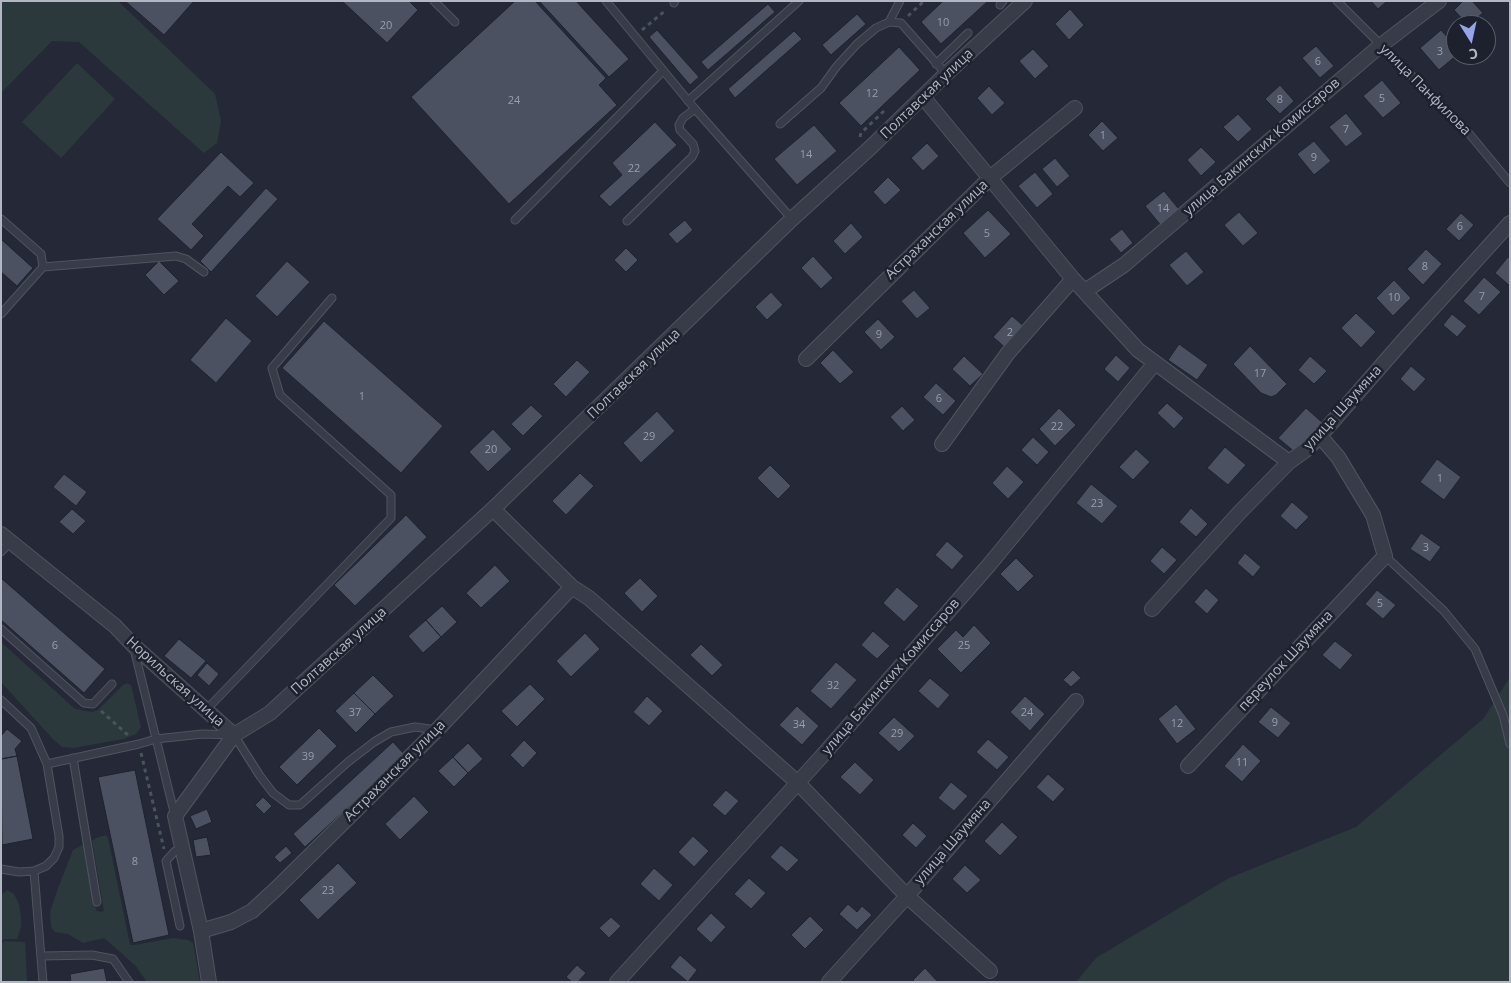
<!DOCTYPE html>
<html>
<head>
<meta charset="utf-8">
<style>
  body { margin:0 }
  #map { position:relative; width:1511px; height:983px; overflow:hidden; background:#252937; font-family:"Open Sans",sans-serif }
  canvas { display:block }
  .frame { position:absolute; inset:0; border:2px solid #b3b7c4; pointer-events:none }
  .north { position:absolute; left:1446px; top:15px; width:50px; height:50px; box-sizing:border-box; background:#1d212d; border:1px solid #595d69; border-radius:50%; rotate:170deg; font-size:14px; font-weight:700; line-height:20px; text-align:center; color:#b3b7c4 }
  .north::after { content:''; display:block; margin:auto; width:18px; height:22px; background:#93a4ea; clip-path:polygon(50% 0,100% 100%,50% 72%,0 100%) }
</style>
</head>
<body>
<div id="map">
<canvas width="1511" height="983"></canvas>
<div class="frame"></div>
<div class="north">С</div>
</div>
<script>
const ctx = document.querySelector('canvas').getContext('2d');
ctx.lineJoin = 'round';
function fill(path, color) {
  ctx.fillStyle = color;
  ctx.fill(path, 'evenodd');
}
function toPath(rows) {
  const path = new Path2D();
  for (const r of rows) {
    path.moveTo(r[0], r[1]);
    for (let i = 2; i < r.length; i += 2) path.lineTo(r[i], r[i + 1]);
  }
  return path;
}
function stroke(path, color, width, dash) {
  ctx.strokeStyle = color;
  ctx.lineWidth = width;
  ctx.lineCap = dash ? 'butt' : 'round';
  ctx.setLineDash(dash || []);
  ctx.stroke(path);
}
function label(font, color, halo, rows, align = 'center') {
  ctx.font = font + ' "Open Sans",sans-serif';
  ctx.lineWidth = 5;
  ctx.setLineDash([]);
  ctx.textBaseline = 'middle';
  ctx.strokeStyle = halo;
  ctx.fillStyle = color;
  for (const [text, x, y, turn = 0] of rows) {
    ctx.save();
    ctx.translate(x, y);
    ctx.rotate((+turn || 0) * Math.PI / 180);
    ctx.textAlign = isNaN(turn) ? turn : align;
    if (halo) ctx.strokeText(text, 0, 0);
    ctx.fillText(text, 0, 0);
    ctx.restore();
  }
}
const green = toPath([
  [1,1,118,1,215,94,221,121,217,143,204,153,79,42,52,41,1,93],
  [77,63,115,99,61,158,22,122],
  [1,642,75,709,92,712,98,710,123,685,127,683,131,685,141,727,136,734,123,739,73,748,62,747,53,739,1,682],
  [1510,677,1510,982,1076,982,1096,958,1229,878,1356,827,1484,718],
  [106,835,108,838,130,945,135,945,173,938,188,940,193,943,200,982,147,982,136,966,104,938,83,943,68,934,55,932,51,927,50,912,58,888,73,850,84,844,96,910,100,912,104,911,92,841,96,838],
  [7,890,14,894,19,904,21,917,21,927,17,939,4,939,1,942,1,895],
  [4,941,25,942,27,982,1,982,1,944]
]);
const building = toPath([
  [125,1,194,1,164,35,125,1],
  [342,1,409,1,418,10,387,43,342,1],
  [515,1,535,1,606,78,599,85,617,105,509,204,411,97,515,1],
  [539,1,576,1,629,59,609,77,539,1],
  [943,1,988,1,941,44,921,22,943,1],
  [1371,1,1387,1,1378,9,1371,1],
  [1463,1,1472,1,1483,13,1468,25,1454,10,1463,1],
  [768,4,775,12,708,70,701,62,768,4],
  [1070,9,1084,25,1069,40,1055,24,1070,9],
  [857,14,866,24,831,55,822,45,857,14],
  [657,30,699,77,690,85,649,37,657,30],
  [1441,30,1456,47,1457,55,1439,70,1420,48,1441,30],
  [794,31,802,39,735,98,728,89,794,31],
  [1316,46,1334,66,1320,78,1302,58,1316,46],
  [899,47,920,70,861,126,839,103,899,47],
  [1033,49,1049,66,1035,79,1019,61,1033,49],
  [1382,80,1401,103,1383,118,1363,96,1382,80],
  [1280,85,1294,101,1280,114,1265,99,1280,85],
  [989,86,1005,103,992,115,977,98,989,86],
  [1346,113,1363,134,1346,147,1329,127,1346,113],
  [1238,114,1252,129,1238,142,1223,127,1238,114],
  [1102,121,1118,138,1103,151,1088,135,1102,121],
  [655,122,677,145,610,207,599,196,622,175,612,163,655,122],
  [814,125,837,151,797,185,774,159,814,125],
  [1314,141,1331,161,1314,175,1297,154,1314,141],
  [927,143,939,156,923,171,911,158,927,143],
  [1201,147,1216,162,1201,176,1187,160,1201,147],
  [221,152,254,183,240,197,228,186,192,224,204,236,191,250,157,219,221,152],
  [1055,158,1070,176,1057,187,1042,169,1055,158],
  [1035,172,1053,194,1037,208,1018,186,1035,172],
  [888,177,901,190,885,205,873,192,888,177],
  [266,188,278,199,211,272,200,261,266,188],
  [1164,191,1182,213,1163,228,1145,206,1164,191],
  [988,210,1011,234,985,258,963,233,988,210],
  [1239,212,1258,233,1243,246,1224,225,1239,212],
  [1461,213,1474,225,1459,241,1446,229,1461,213],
  [685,220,693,230,677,244,668,234,685,220],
  [851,223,863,237,845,254,833,241,851,223],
  [1122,229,1133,243,1121,253,1109,239,1122,229],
  [1,239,33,268,17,286,1,272,1,239],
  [626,248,638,260,626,272,614,260,626,248],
  [1426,249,1442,264,1423,285,1407,269,1426,249],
  [1186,251,1204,272,1187,286,1169,265,1186,251],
  [813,256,833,278,821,289,801,268,813,256],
  [1508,257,1510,259,1510,286,1495,273,1508,257],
  [159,261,179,281,164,295,145,275,159,261],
  [287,261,310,282,277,317,255,296,287,261],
  [1484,277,1501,292,1479,315,1463,301,1484,277],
  [1394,280,1411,298,1393,316,1376,298,1394,280],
  [914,290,930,308,917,319,901,301,914,290],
  [771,292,783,305,767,320,755,307,771,292],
  [1356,313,1376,332,1361,348,1341,328,1356,313],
  [1452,314,1467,326,1457,337,1443,325,1452,314],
  [1012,316,1027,329,1008,350,993,337,1012,316],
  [226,318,252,341,216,383,190,360,226,318],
  [878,319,895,337,881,350,864,332,878,319],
  [324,321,443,426,401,473,282,368,324,321],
  [1179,344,1208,365,1197,380,1168,360,1179,344],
  [1250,346,1287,384,1276,395,1271,397,1261,393,1233,364,1250,346],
  [833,350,854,372,840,384,820,363,833,350],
  [1116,355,1130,368,1118,382,1104,369,1116,355],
  [964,356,983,374,970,386,952,369,964,356],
  [1310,356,1327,371,1314,384,1298,370,1310,356],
  [577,360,590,372,566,397,553,384,577,360],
  [1411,366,1426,379,1414,392,1400,379,1411,366],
  [936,383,956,401,943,415,923,397,936,383],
  [1167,403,1184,418,1174,429,1157,413,1167,403],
  [531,405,543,416,523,436,511,424,531,405],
  [902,406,915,420,903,431,890,417,902,406],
  [1059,408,1076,425,1055,446,1039,429,1059,408],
  [1306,408,1324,424,1296,453,1278,438,1306,408],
  [657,411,675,431,641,463,623,443,657,411],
  [493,429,512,449,488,472,469,452,493,429],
  [1033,437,1049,452,1037,465,1021,450,1033,437],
  [1225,447,1246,465,1228,485,1207,468,1225,447],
  [1136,449,1150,462,1133,480,1119,467,1136,449],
  [1437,459,1461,477,1444,500,1420,482,1437,459],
  [770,465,791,486,778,499,757,478,770,465],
  [1007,466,1024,482,1008,499,992,483,1007,466],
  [580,473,594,486,566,515,552,501,580,473],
  [64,474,87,492,76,506,53,487,64,474],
  [1091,484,1118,506,1102,524,1076,503,1091,484],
  [1292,502,1309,517,1296,530,1280,516,1292,502],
  [1191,508,1208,524,1196,537,1179,522,1191,508],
  [72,509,86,521,73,534,59,522,72,509],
  [406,515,427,537,355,606,334,585,406,515],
  [1421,533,1441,547,1430,562,1410,549,1421,533],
  [947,541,964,556,952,570,935,555,947,541],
  [1162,547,1177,560,1164,574,1150,561,1162,547],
  [1245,553,1261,567,1253,577,1237,563,1245,553],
  [1016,558,1034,576,1018,592,1000,574,1016,558],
  [495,565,510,581,481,608,466,593,495,565],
  [1,578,105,669,84,693,1,620,1,578],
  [640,578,658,596,642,612,624,593,640,578],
  [897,587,919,606,904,622,883,603,897,587],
  [1206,588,1219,600,1207,614,1194,602,1206,588],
  [1377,590,1396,605,1383,619,1365,604,1377,590],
  [442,606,457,622,441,637,426,620,442,606],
  [426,620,441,637,423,653,408,636,426,620],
  [974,625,991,643,961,673,937,649,956,630,963,637,974,625],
  [873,631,890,646,877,659,861,645,873,631],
  [585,633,600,649,571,677,556,661,585,633],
  [179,639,206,661,191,678,164,656,179,639],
  [1335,641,1353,655,1340,670,1322,655,1335,641],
  [701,644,723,665,712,676,690,655,701,644],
  [836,662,857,680,831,709,810,691,836,662],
  [207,663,219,674,209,686,197,675,207,663],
  [1073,670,1081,678,1071,687,1063,680,1073,670],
  [373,675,394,696,375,714,354,693,373,675],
  [930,678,950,695,938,709,918,691,930,678],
  [530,684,545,699,517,727,501,711,530,684],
  [354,693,375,714,356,733,335,711,354,693],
  [647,696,663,711,649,726,633,712,647,696],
  [1025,696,1045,714,1030,731,1010,712,1025,696],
  [1176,704,1196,729,1177,744,1158,719,1176,704],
  [797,706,819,726,802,745,779,725,797,706],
  [1271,707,1291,723,1278,738,1258,722,1271,707],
  [894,717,915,736,899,752,878,733,894,717],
  [319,728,337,746,297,785,279,767,319,728],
  [7,729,22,741,15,749,17,756,1,759,1,736,7,729],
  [988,739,1009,757,997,770,976,752,988,739],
  [524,740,537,753,523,768,510,755,524,740],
  [393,742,405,755,305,847,293,834,393,742],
  [468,743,483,759,468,773,453,757,468,743],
  [1243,744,1261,761,1242,782,1224,766,1243,744],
  [17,756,33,839,2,845,1,759,17,756],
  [453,757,468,773,454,787,438,771,453,757],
  [855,762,874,780,860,795,840,777,855,762],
  [135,770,169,935,133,943,98,777,135,770],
  [1048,774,1065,789,1053,802,1036,787,1048,774],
  [951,782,968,796,954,811,938,798,951,782],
  [726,790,739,801,725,816,712,805,726,790],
  [414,796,429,812,400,840,385,824,414,796],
  [263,797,272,806,264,814,255,805,263,797],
  [207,809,212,822,196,829,190,816,207,809],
  [1002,822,1018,837,1000,856,984,841,1002,822],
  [913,823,927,836,916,848,902,835,913,823],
  [693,836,709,851,694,867,678,852,693,836],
  [207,837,211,855,196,857,193,840,207,837],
  [781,845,799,860,787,872,770,857,781,845],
  [286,846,292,853,280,863,274,857,286,846],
  [338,863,357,883,318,920,299,900,338,863],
  [965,865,981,880,967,893,952,879,965,865],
  [654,868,673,885,659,901,640,884,654,868],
  [749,878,766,893,751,909,734,894,749,878],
  [848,904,857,912,862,906,872,915,857,930,839,914,848,904],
  [711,913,726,927,711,943,696,929,711,913],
  [810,916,824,930,805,949,791,935,810,916],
  [611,917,621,926,609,938,599,928,611,917],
  [680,955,697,970,688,982,670,967,680,955],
  [577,965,586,973,578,982,572,982,566,977,577,965],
  [104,968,107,982,71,982,70,974,104,968],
  [925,968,938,982,915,982,913,980,925,968]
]);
const path = toPath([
  [908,16,924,1],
  [642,30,666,10],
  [860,137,861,133,884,111],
  [101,711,128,735],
  [141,753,164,849]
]);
const lane = toPath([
  [434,1,455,22],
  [606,1,695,109,792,219],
  [1337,1,1467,131,1510,183],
  [674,3,675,1],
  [1000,5,1003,1],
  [889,22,900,1],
  [936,64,968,33],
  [688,101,799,1],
  [780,124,821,88,837,66,857,44,876,28,889,22,901,23,946,74],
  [1,219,41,254,43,267],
  [515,220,663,71],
  [627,221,692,157,695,151,693,144,680,130,679,125,683,118,695,109],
  [1,314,43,267,176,256,186,259,204,272],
  [1,552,10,542],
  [1385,556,1444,611,1475,649,1503,715,1510,744],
  [1,629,84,703,93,704,112,684],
  [134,649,175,816],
  [1,700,31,728,47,764],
  [207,709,391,518,391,495,280,395,272,368,332,298],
  [73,758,97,902],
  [1,869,19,872,34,871,46,866,54,858,59,847,59,836,47,764,139,744,156,739,202,734,234,735,260,776,273,793,289,805,300,805,348,762,374,742,391,732,415,727,437,730],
  [34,871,43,982],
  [180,926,166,861,175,851,182,849],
  [42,956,92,955,113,959,129,982]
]);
const street = toPath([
  [923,97,1073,279,1138,350,1289,462],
  [1085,291,1124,265,1380,46,1439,1],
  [806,359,990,178,1075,108],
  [942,444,1008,353,1073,279],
  [493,509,572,587,589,598,798,783,907,896,990,971],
  [1,534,115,626,133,645,234,735,175,816,201,931,209,982],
  [1152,609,1239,513,1289,462,1307,449,1320,436,1402,342,1510,223],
  [234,735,270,713,493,509,792,219,870,148,946,74,1025,1],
  [1188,766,1385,556,1373,515,1338,457,1320,436],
  [201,931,231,922,252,911,276,889,437,730,572,587],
  [617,982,822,756,989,565,1155,363],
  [829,982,907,896,1076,701]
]);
const numberNames = [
  ["10",943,23],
  ["20",386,26],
  ["3",1440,52],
  ["6",1318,62],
  ["12",872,94],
  ["5",1382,99],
  ["8",1280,100],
  ["24",514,101],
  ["7",1346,130],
  ["1",1103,136],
  ["14",806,155],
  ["9",1314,158],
  ["22",634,169],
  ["14",1163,209],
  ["6",1460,227],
  ["5",987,234],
  ["8",1425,267],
  ["7",1482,297],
  ["10",1394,298],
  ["2",1010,333],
  ["9",879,335],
  ["17",1260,374],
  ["1",362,397],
  ["6",939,399],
  ["22",1057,427],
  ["29",649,437],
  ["20",491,450],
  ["1",1440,479],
  ["23",1097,504],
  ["3",1426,548],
  ["5",1380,604],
  ["6",55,646],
  ["25",964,646],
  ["32",833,686],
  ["37",355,713],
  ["24",1027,713],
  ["9",1275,723],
  ["12",1177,724],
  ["34",799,725],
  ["29",897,734],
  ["39",308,757],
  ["11",1242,763],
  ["8",135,862],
  ["23",328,891]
];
const streetNames = [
  ["улица Панфилова",1425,90,45],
  ["Полтавская улица",927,94,-44],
  ["улица Бакинских Комиссаров",1262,147,-41],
  ["Астраханская улица",937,230,-44],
  ["Полтавская улица",634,374,-44],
  ["улица Шаумяна",1343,408,-48],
  ["Полтавская улица",339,651,-42],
  ["переулок Шаумяна",1286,661,-47],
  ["улица Бакинских Комиссаров",891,677,-49],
  ["Норильская улица",175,682,42],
  ["Астраханская улица",395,771,-45],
  ["улица Шаумяна",953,842,-49]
];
fill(green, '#2b393c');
fill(building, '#4b5161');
stroke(building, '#1f232f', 1);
stroke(lane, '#505460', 9);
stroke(street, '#505460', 16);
stroke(path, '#48555a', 3, [4, 4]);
stroke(lane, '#383c48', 7);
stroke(street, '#383c48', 14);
label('11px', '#999eab', null, numberNames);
label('14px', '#b3b7c4', '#1d212d', streetNames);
</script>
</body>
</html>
